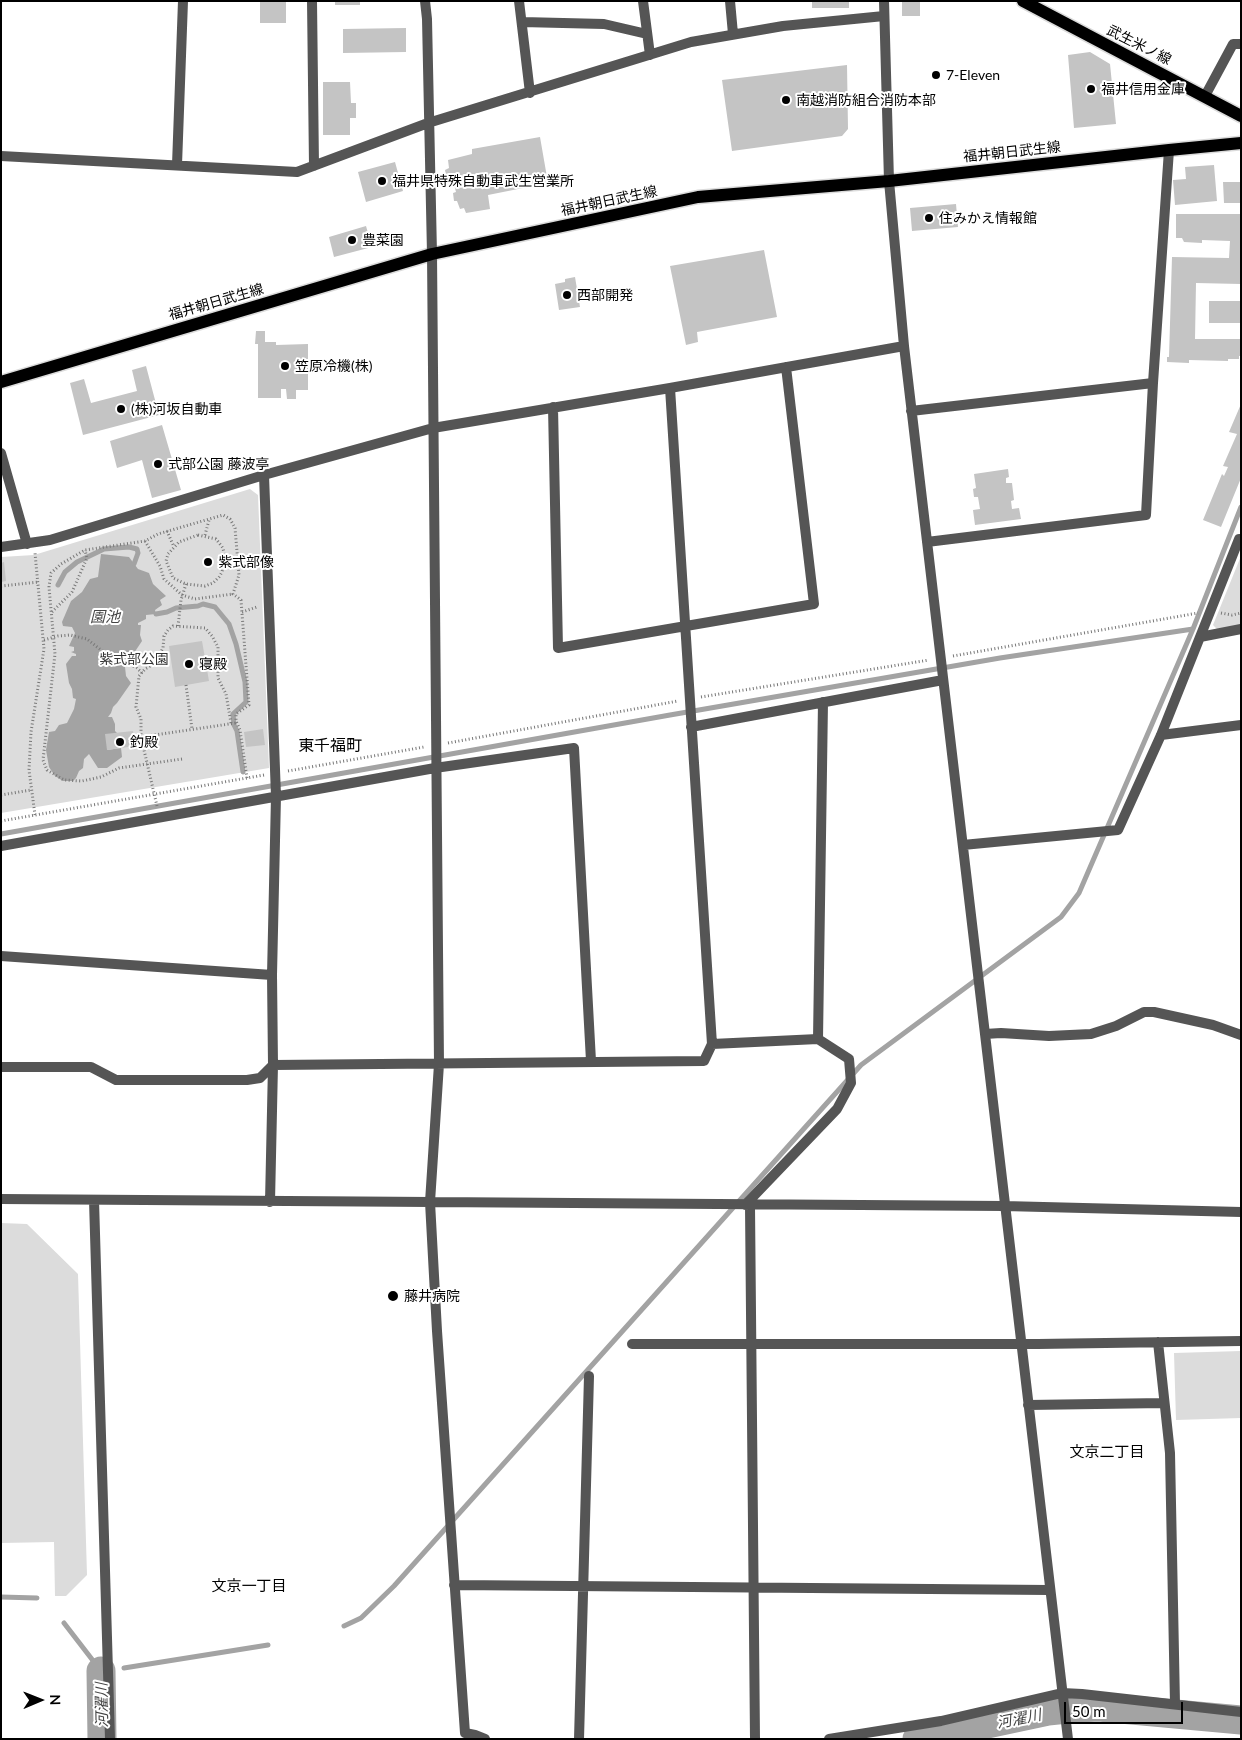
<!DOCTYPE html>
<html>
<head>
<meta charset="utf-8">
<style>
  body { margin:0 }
  #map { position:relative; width:1242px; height:1740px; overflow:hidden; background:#fff; font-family:Lato,sans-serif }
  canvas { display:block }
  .frame { position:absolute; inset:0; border:2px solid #000; pointer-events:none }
  .north { position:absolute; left:15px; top:1675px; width:50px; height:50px; -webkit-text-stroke:4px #fff; paint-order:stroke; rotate:89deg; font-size:14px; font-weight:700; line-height:20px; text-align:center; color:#000 }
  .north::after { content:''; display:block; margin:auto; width:18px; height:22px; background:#000; clip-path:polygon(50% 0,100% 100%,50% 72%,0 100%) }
  .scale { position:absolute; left:1064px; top:1702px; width:119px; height:22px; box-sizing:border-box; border:2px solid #000; border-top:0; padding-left:6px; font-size:15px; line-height:18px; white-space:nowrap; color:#000; -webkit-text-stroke:4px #fff; paint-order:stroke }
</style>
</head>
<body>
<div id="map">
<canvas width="1242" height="1740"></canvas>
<div class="frame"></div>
<div class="north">N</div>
<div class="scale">50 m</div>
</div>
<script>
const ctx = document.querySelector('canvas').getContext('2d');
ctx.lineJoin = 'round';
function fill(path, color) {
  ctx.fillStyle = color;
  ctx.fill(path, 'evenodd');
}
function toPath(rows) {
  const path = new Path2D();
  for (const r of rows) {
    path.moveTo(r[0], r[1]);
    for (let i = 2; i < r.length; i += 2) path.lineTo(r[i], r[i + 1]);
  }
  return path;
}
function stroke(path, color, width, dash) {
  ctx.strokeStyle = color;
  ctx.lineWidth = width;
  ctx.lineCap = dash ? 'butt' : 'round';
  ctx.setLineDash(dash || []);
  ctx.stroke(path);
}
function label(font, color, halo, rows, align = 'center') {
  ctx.font = font + ' Lato,"Noto Sans JP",sans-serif';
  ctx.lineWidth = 4;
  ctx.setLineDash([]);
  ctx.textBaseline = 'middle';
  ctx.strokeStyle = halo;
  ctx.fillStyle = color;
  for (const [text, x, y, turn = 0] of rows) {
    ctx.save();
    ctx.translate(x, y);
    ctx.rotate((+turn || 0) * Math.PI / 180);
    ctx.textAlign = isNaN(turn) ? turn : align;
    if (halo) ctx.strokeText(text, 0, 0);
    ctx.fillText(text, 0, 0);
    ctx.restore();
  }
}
const green = toPath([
  [250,489,258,495,269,768,1,813,1,557,34,555],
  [1241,556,1241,625,1218,630,1213,625],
  [1,1223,27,1224,78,1274,87,1575,66,1596,55,1596,54,1542,1,1543],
  [1241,1351,1241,1418,1176,1420,1174,1353]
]);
const water = toPath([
  [101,554,129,557,138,569,149,573,153,584,166,596,160,600,162,605,155,610,156,614,146,615,146,619,138,623,138,625,141,625,140,635,142,641,134,653,126,658,125,667,126,676,131,683,117,703,113,707,111,713,108,717,112,717,115,724,115,731,117,733,107,750,121,748,122,757,107,768,98,768,89,754,84,759,83,768,79,771,76,778,73,781,63,781,55,776,49,767,46,750,49,732,55,731,59,725,67,723,74,709,76,699,73,698,72,689,69,683,66,664,72,656,76,656,76,654,71,652,74,651,74,647,69,646,75,633,72,627,63,626,62,622,71,601,82,592,90,579,98,577]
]);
const stream = toPath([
  [58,585,65,572,77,562,104,549,129,547,137,549,138,553,134,564],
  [156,614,167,612,176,608,198,606,203,604,215,607,229,624,236,644,245,682,246,702,233,714,234,725,237,731,243,772],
  [1,834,670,715,1000,658,1193,629],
  [1,1597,37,1598],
  [64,1623,101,1671],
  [344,1626,361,1618,394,1586,861,1065,1061,917,1079,893,1193,629,1241,507],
  [124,1668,268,1645]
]);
const river = toPath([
  [101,1671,102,1739],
  [917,1739,1048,1711,1077,1708,1099,1707,1241,1720]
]);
const building = toPath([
  [260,1,286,1,286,23,260,23],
  [335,1,360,1,360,5,335,5],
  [812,1,849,1,849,8,812,8],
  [902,1,920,1,920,16,902,16],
  [406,28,406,52,343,53,343,29],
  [1090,52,1110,64,1116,124,1074,128,1068,55],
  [847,65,848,129,842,136,732,151,722,80],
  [323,82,350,82,351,103,356,103,356,118,350,118,350,135,323,135],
  [540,137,548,183,488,195,490,209,466,213,464,208,460,209,457,201,454,201,453,193,456,192,454,185,448,186,445,170,449,168,448,160,472,154,472,149],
  [395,162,403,191,366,202,358,172],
  [1214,165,1217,201,1175,205,1173,180,1186,179,1185,167],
  [1223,182,1241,182,1241,203,1224,203],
  [956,204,958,227,912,231,910,208],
  [1176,214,1241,214,1241,284,1196,283,1195,339,1240,339,1241,356,1239,356,1239,359,1228,359,1228,361,1189,360,1189,363,1167,362,1167,357,1169,357,1172,257,1229,258,1230,241,1202,240,1202,243,1184,242,1182,238,1176,238],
  [366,226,372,247,334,257,329,237],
  [764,250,777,317,697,332,698,342,686,345,670,266],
  [575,277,580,307,559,310,555,284,565,282,565,279],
  [1209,301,1241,301,1241,323,1209,323],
  [256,331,265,331,265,342,276,342,276,345,308,344,308,390,296,390,296,399,287,399,286,389,281,389,281,398,258,398,258,344,255,344],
  [146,366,159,415,83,435,70,383,84,379,91,403,137,391,132,370],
  [1241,404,1241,478,1221,527,1203,520,1222,474,1224,476,1228,467,1223,466,1237,434,1229,432],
  [162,425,181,490,152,498,142,460,117,468,110,441],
  [1008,469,1009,477,1006,478,1006,483,1012,483,1014,500,1011,501,1012,509,1019,508,1021,519,975,525,973,510,980,509,978,497,974,497,973,489,976,488,974,474],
  [4,562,6,581,1,582,1,563],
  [202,641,209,681,175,687,169,646],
  [263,729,265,745,246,747,244,732],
  [133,731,135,746,107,750,105,734]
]);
const path = toPath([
  [167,531,174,547],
  [198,535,216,539,223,548,225,559,222,572,219,577,213,583,205,586,186,584,173,578,166,561,168,554,179,542,198,535],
  [205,535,209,520],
  [145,541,160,566,164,579,182,595,195,599,233,594],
  [1,586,39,582],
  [52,612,72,592,87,558,85,550],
  [242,612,257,607],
  [1221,613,1232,615,1241,613],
  [178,626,181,600,186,584],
  [44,640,58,636,70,635,87,639,106,654,137,668,142,673],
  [953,656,1198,613],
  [186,685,192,729],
  [701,697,929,660],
  [134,738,236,723],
  [448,743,678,701],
  [182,759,119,768,101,777,82,781,64,780,47,770,43,760,55,654,49,587,51,573,61,564,85,550,145,541,158,534,223,515,230,519,235,528,239,575,233,594,241,600,249,705,236,714,236,721,240,730,247,778],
  [288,771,424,747],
  [1,795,31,790],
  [157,806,141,737,141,719,136,707,139,676,145,669,154,664,163,648,164,636,168,630,173,626,205,628,212,636,218,647,218,678,226,694,231,723],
  [35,815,29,770,31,732,44,649,35,553],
  [1,821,264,775]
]);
const street = toPath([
  [312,1,314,166],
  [425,1,427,19,432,254,439,1064,430,1202,437,1331,465,1733,475,1735,485,1739],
  [519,1,530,93],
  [643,1,650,55],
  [730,1,733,34],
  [884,1,889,181,904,346,1068,1739],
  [522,22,604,24,647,34],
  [1205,96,1233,44,1241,44],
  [1,156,297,172,428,123,691,42,783,26,884,16],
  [177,165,183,1],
  [553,407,558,648,814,604,786,367],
  [911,411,1153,383],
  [1,453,27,544],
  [264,475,276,796,272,975,273,1065,270,1202],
  [927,542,1146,515,1153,383,1169,150],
  [1,547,50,540,264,475,433,428,670,388,904,346],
  [1200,637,1241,629],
  [691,727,943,680],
  [1161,735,1241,725],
  [963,845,1118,830,1161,735,1239,539,1241,539],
  [1,846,435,768,574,748,591,1061],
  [1,956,272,975],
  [985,1034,1001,1033,1049,1036,1091,1034,1116,1026,1144,1012,1154,1012,1213,1025,1241,1035],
  [818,1039,823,702],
  [712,1044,818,1039,849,1059,851,1083,837,1109,745,1205],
  [1,1067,91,1067,116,1080,247,1080,260,1078,273,1065,704,1061,712,1044,670,388],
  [1,1199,1004,1206,1241,1212],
  [94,1200,110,1739],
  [750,1206,755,1739],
  [1158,1342,1170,1453,1175,1704],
  [632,1344,1038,1344,1241,1341],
  [1028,1405,1164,1403],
  [454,1585,1049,1590],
  [579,1739,589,1376],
  [829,1739,941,1721,1062,1693,1082,1694,1241,1712]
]);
const primary = toPath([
  [1023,1,1241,116],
  [1,382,432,254,698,197,889,181,1169,150,1241,143]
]);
const markers = [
  [936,75,5,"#000"],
  [1091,89,5,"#000"],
  [786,100,5,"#000"],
  [382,181,5,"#000"],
  [929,218,5,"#000"],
  [352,240,5,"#000"],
  [567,295,5,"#000"],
  [285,366,5,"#000"],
  [121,409,5,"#000"],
  [158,464,5,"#000"],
  [208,562,5,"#000"],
  [189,664,5,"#000"],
  [120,742,5,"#000"],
  [393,1296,6,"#000"]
];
const streetNames = [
  ["武生米ノ線",1139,45,27],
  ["福井朝日武生線",1012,152,-6],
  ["福井朝日武生線",609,201,-12],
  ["福井朝日武生線",216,302,-16]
];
const poiNames = [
  ["7-Eleven",946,75],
  ["福井信用金庫",1101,89],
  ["南越消防組合消防本部",796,100],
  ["福井県特殊自動車武生営業所",392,181],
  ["住みかえ情報館",939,218],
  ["豊菜園",362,240],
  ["西部開発",577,295],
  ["笠原冷機(株)",295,366],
  ["(株)河坂自動車",131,409],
  ["式部公園 藤波亭",168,464],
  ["紫式部像",218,562],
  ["寝殿",199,664],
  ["釣殿",130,742],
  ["藤井病院",404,1296]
];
const parkNames = [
  ["紫式部公園",134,659]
];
const waterNames = [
  ["園池",105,617],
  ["河濯川",102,1705,-91],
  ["河濯川",1019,1719,-11]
];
const neighbourhoodNames = [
  ["文京二丁目",1107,1452],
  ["文京一丁目",249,1586]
];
const quarterNames = [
  ["東千福町",330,746]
];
fill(green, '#dcdcdc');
fill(water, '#a3a3a3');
stroke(stream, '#a3a3a3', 5);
stroke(river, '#a3a3a3', 29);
fill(building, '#c4c4c4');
stroke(primary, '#dbdbdb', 15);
stroke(path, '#777', 3, [1, 2.5]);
stroke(street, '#555', 10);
stroke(primary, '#000', 12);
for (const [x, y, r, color] of markers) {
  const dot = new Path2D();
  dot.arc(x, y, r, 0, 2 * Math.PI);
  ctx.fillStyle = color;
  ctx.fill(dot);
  stroke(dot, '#fff', 2);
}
label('14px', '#000', '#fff', streetNames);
label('14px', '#000', '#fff', poiNames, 'left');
label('14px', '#333', '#fff', parkNames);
label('italic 15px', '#444', '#fff', waterNames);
label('15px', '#000', '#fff', neighbourhoodNames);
label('16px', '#000', '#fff', quarterNames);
</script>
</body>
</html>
